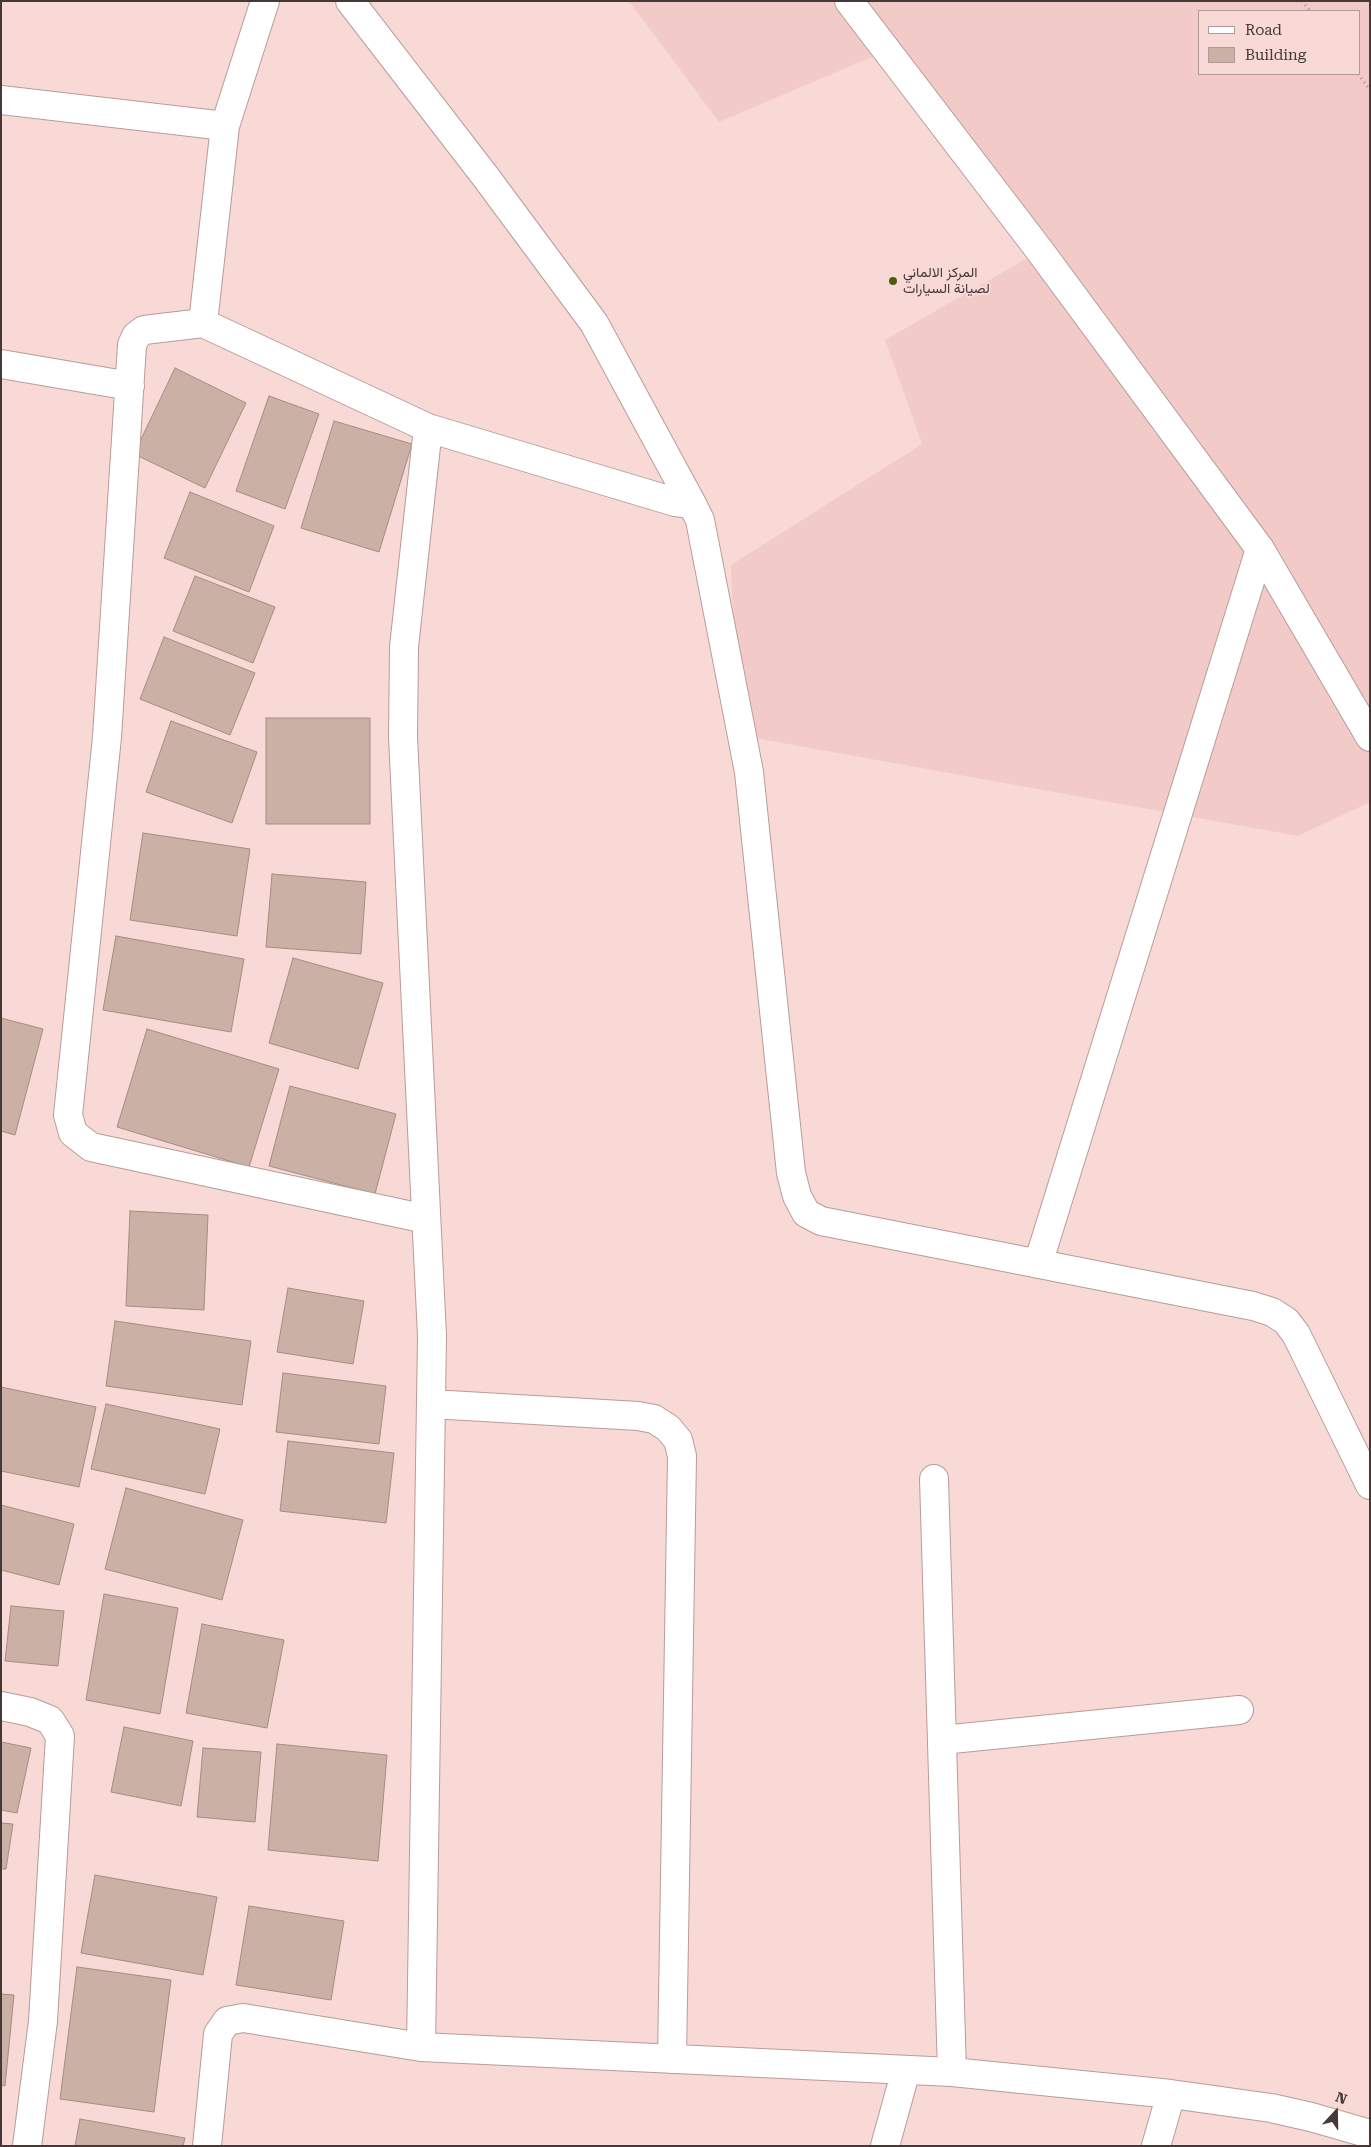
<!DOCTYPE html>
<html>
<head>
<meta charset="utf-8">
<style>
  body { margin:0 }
  #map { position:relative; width:1371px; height:2147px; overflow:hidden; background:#f8d9d6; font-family:"Roboto Serif",serif }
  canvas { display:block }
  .frame { position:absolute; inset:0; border:2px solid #453938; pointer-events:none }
  .legend { position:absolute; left:1198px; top:10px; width:162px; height:65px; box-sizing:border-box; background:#f8d9d6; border:1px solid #b09997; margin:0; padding:6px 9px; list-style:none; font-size:15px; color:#453938 }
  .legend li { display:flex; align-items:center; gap:10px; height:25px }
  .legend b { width:25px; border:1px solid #b09997 }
  .north { position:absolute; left:1311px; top:2087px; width:50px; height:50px; -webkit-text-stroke:4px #f8d9d6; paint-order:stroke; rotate:21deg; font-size:14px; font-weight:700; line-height:20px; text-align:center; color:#453938 }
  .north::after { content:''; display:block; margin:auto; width:18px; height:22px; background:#453938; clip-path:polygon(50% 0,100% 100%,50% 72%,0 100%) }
</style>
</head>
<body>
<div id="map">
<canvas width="1371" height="2147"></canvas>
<div class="frame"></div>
<ul class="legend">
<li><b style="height:6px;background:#fff"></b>Road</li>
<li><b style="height:14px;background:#cab0a5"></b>Building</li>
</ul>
<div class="north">N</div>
</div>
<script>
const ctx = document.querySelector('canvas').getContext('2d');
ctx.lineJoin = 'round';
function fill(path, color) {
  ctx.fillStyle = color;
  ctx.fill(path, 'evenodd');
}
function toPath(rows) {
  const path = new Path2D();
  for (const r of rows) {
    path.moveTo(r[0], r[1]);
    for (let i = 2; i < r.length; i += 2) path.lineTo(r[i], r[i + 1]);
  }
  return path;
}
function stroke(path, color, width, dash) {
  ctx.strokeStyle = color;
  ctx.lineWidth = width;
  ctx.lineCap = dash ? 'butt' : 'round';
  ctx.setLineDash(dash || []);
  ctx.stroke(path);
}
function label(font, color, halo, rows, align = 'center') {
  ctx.font = font + ' "Roboto Serif",Vazirmatn,serif';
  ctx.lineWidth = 4;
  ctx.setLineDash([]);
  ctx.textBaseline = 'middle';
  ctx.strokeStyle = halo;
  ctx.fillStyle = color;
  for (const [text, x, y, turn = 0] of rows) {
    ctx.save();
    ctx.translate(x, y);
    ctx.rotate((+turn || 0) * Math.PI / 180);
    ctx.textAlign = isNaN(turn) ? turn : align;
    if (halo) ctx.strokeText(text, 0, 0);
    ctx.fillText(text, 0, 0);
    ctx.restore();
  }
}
const built = toPath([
  [629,1,1370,1,1370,802,1298,836,738,735,731,565,922,444,885,340,1040,251,886,51,719,122],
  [1200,11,1360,11,1360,74,1200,74]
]);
const building = toPath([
  [175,368,246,403,205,488,134,454,175,368],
  [269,396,319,414,285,509,236,491,269,396],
  [334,421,412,444,379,552,301,528,334,421],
  [190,492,274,526,249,592,164,558,190,492],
  [195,576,275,607,253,663,173,631,195,576],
  [164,637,255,673,230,735,140,699,164,637],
  [266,718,370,718,370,824,266,824,266,718],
  [171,721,257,752,232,823,146,792,171,721],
  [143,833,250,849,237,936,130,920,143,833],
  [272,874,366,882,361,954,266,947,272,874],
  [116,936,244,959,231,1032,103,1010,116,936],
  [293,958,383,983,358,1069,269,1043,293,958],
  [1,1018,43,1029,15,1135,1,1131,1,1018],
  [147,1029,279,1069,249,1167,117,1127,147,1029],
  [290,1086,396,1114,375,1194,269,1166,290,1086],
  [130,1211,208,1215,204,1310,126,1306,130,1211],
  [288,1288,364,1301,353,1364,277,1352,288,1288],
  [115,1321,251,1341,242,1405,106,1386,115,1321],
  [283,1373,386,1386,379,1444,276,1432,283,1373],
  [1,1387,96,1407,79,1487,1,1471,1,1387],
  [106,1404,220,1429,205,1494,91,1469,106,1404],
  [288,1441,394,1453,386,1523,280,1511,288,1441],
  [126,1488,243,1520,222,1600,105,1569,126,1488],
  [1,1505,74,1524,59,1585,1,1570,1,1505],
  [104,1594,178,1608,160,1714,86,1700,104,1594],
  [11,1606,64,1611,58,1666,5,1661,11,1606],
  [202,1624,284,1640,267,1728,186,1713,202,1624],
  [124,1727,193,1741,181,1806,111,1792,124,1727],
  [1,1742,31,1748,17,1813,1,1810,1,1742],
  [277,1744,387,1755,378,1861,268,1850,277,1744],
  [203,1748,261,1752,255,1822,197,1817,203,1748],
  [1,1823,13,1824,6,1869,1,1869,1,1823],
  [95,1875,217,1897,203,1975,81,1953,95,1875],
  [249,1906,344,1921,331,2000,236,1985,249,1906],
  [77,1967,171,1980,154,2112,60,2099,77,1967],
  [1,1994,14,1995,5,2086,1,2085,1,1994],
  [80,2119,185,2138,183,2146,75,2146,80,2119]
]);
const path = toPath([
  [1302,1,1310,11],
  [1358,74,1370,90]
]);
const minor = toPath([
  [265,1,225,126,203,323,144,330,136,336,132,345,107,737,68,1115,73,1133,91,1147,426,1219],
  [350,1,485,176,594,323,692,504],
  [1,100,225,126],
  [203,323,428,428,675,502,692,504,700,520,749,772,791,1173,797,1196,806,1213,821,1221,1253,1306,1272,1312,1286,1321,1296,1334,1370,1485],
  [1,364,130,386],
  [1038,1264,1260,549],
  [431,1404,638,1416,654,1419,668,1428,678,1440,682,1456,672,2059],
  [934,1479,952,2072],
  [1,1706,30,1712,50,1720,60,1736,43,2021,27,2146],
  [942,1740,1239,1710],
  [421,2047,432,1336,403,737,404,647,428,428],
  [207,2146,218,2034,227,2021,243,2018,421,2047,952,2072,1171,2094,1271,2108,1311,2117,1370,2134],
  [885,2146,906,2070],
  [1156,2146,1171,2094]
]);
const tertiary = toPath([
  [849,1,1040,251,1260,549,1370,737]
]);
const markers = [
  [893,281,5,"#495f09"]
];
const poiNames = [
  ["المركز الالماني",903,273],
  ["لصيانة السيارات",903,289]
];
fill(built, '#f2cbc8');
fill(building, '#cab0a5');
stroke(building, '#a58c81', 1);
stroke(minor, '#b89c99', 30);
stroke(tertiary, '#b89c99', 30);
stroke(path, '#a89290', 3, [1, 4]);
stroke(minor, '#fff', 28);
stroke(tertiary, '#fff', 28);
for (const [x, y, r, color] of markers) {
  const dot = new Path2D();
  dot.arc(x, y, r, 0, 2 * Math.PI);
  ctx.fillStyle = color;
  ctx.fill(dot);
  stroke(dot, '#f8d9d6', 2);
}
label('14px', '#453938', '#f8d9d6', poiNames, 'left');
</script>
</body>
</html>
